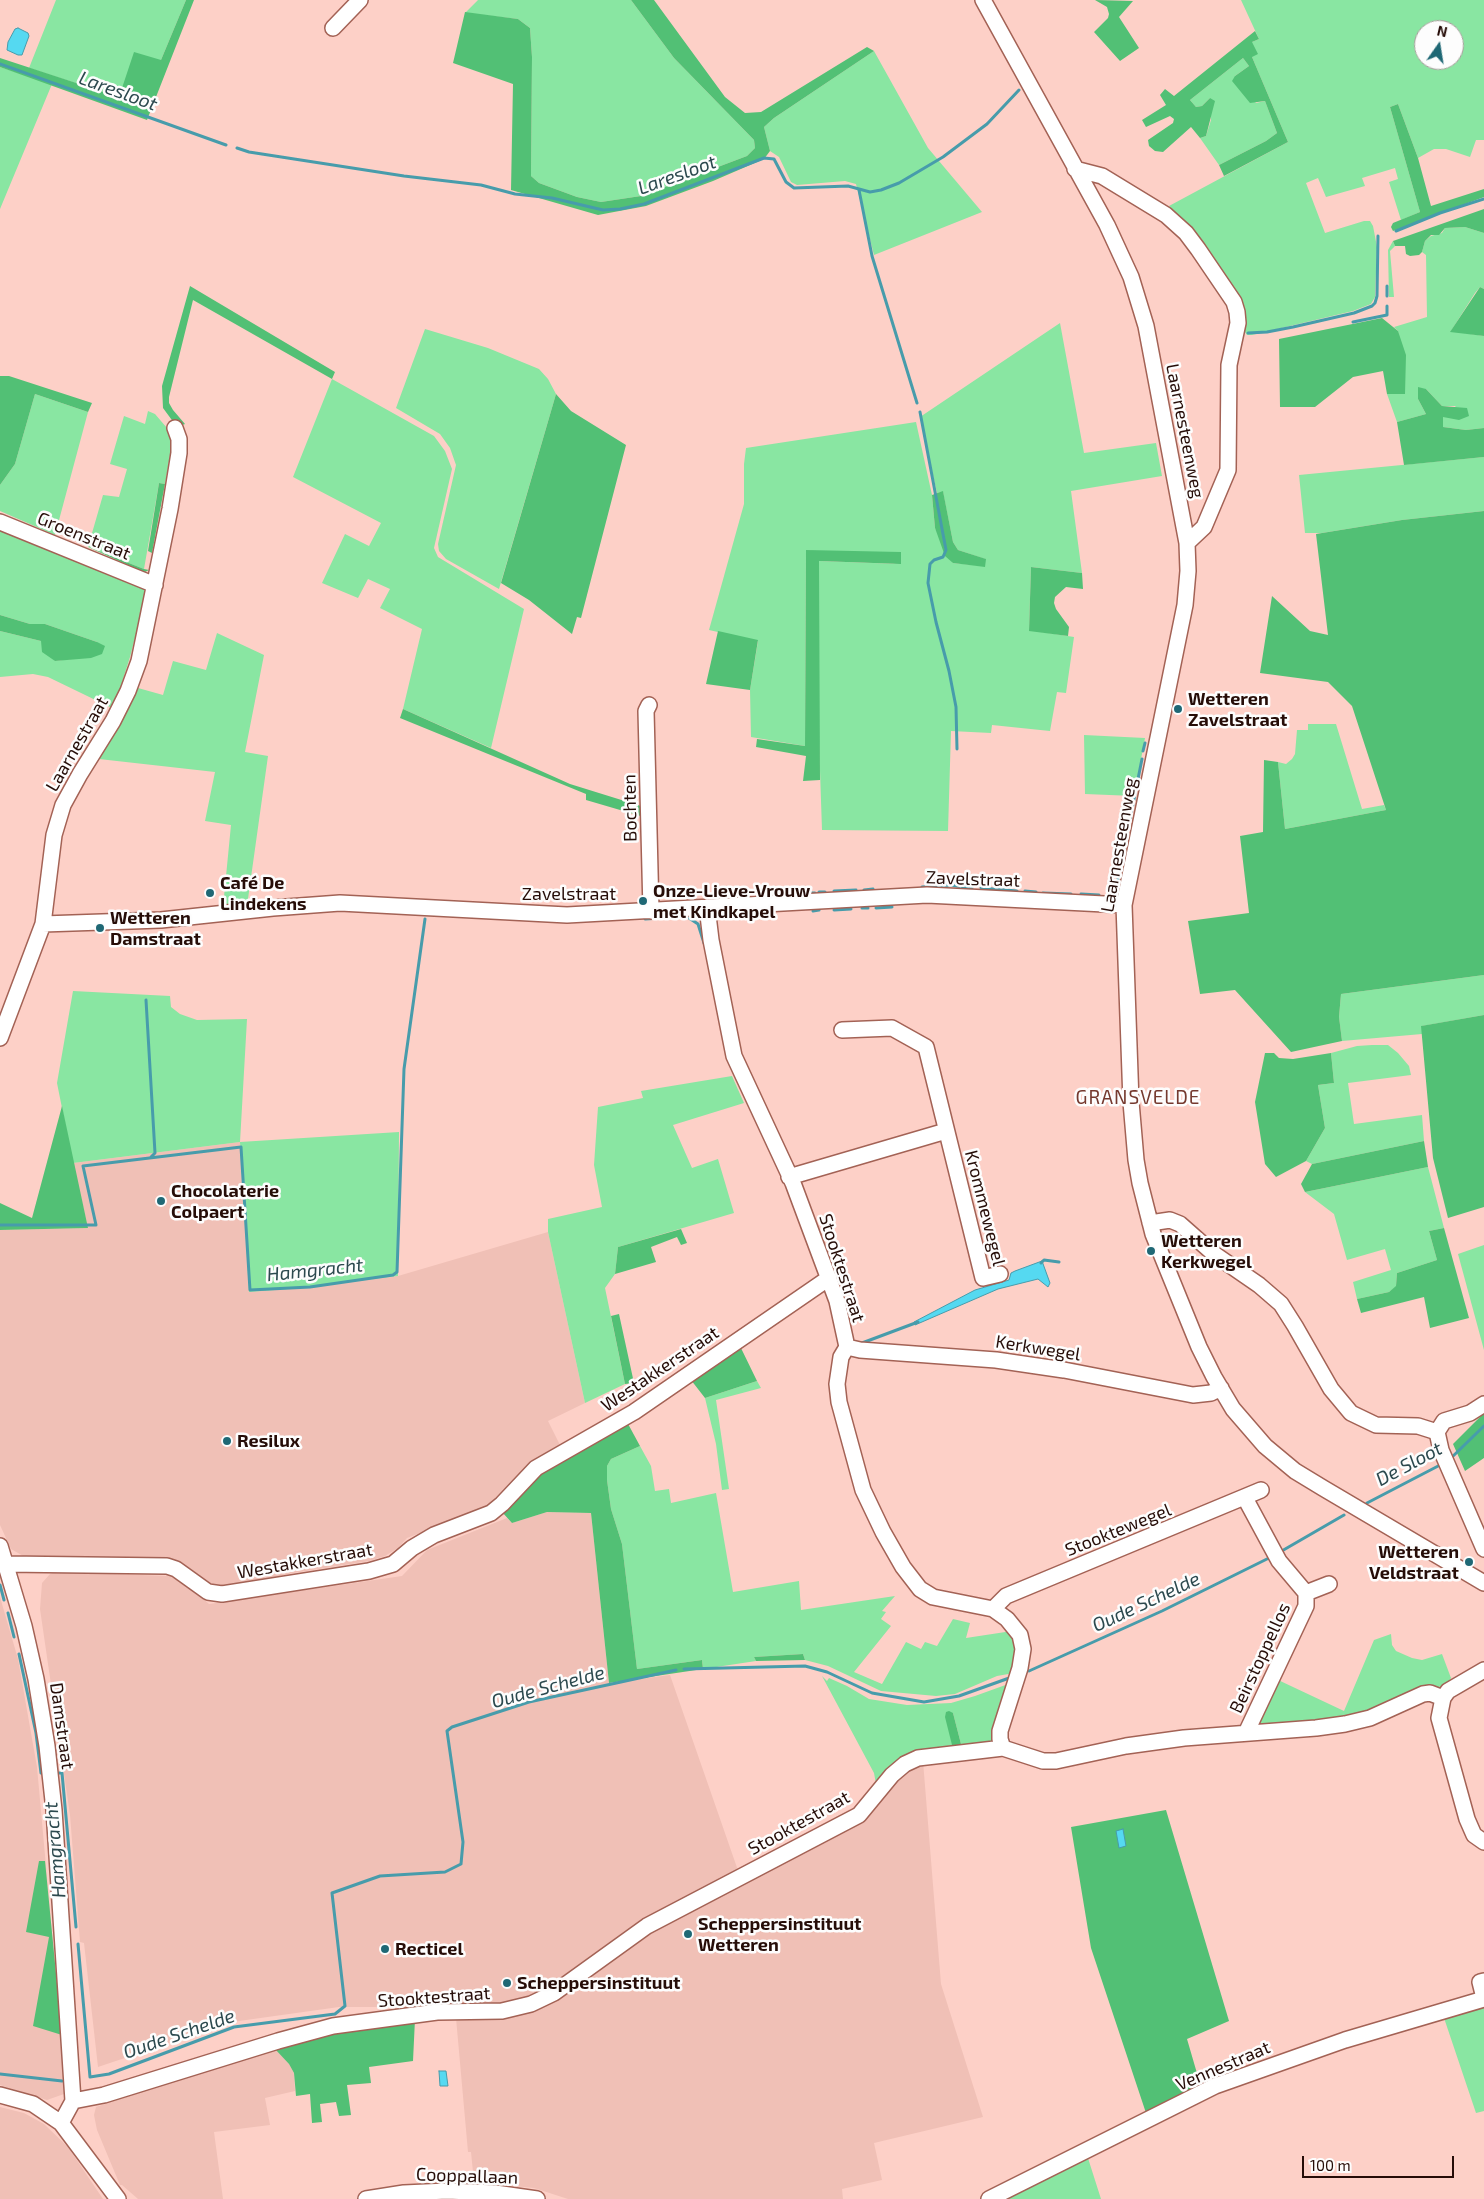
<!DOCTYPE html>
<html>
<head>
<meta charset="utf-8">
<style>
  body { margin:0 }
  #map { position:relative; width:1484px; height:2199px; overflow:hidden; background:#fdd0c7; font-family:"Exo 2",sans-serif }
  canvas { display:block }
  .north { position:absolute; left:1414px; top:20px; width:50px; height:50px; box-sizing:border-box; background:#fdfdfd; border:1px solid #a79d9b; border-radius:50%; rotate:13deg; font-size:14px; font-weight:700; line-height:20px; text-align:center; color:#260d08 }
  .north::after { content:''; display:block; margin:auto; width:18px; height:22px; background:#1f6875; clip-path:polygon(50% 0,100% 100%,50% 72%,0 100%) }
  .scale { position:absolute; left:1302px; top:2156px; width:152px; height:22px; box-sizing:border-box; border:2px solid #260d08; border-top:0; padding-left:6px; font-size:15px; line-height:18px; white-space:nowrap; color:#260d08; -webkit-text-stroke:4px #fdfdfd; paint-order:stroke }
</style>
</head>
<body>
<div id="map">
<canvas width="1484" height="2199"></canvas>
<div class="north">N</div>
<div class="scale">100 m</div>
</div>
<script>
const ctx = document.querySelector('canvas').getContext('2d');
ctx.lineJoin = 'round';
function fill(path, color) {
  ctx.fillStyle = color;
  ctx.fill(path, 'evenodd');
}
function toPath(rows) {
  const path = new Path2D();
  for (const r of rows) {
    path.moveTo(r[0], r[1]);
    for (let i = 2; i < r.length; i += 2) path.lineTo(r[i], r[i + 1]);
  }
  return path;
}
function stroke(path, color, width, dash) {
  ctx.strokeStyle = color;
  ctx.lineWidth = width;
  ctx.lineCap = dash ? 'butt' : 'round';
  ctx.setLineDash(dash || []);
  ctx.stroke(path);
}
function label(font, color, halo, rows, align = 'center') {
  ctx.font = font + ' "Exo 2",sans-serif';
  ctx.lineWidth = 5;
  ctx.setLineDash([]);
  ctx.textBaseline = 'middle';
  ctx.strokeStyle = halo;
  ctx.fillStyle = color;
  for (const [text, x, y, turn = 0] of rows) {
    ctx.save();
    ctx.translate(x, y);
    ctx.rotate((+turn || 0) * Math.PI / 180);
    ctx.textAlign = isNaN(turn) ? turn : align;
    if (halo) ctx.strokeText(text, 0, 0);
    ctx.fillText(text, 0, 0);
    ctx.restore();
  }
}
const built = toPath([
  [240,1142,249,1292,301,1288,398,1276,548,1232,585,1403,548,1421,560,1445,526,1466,485,1508,407,1538,398,1548,385,1556,369,1561,293,1573,225,1588,211,1587,194,1576,25,1557,11,1549,0,1525,0,1230,88,1228,73,1163],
  [547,1512,591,1513,609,1683,670,1675,742,1882,861,1820,907,1769,923,1761,941,1984,983,2117,874,2143,882,2180,842,2189,843,2199,568,2199,534,2188,474,2182,471,2152,468,2152,456,2018,435,2007,339,2007,232,2022,98,2067,84,1943,80,1942,70,1815,40,1609,42,1583,50,1574,56,1572,168,1576,182,1580,209,1604,402,1576,427,1550,507,1518,512,1523],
  [0,1597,18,1659,37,1767,65,2076,64,2094,47,2100,0,2085],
  [274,2048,289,2064,294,2073,295,2091,265,2098,270,2125,214,2132,223,2199,138,2199,122,2185,120,2185,97,2130,94,2115,96,2107],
  [0,2107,24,2113,44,2124,68,2147,103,2199,0,2199]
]);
const green = toPath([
  [56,0,186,0,161,60,119,97,29,68],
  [478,0,631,0,674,58,754,140,755,148,747,156,641,196,601,202,577,197,539,183,531,176,532,57,530,28,518,19,465,13],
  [1241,0,1484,0,1484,140,1476,140,1470,157,1446,149,1434,149,1418,158,1398,104,1390,107,1420,212,1401,220,1389,182,1398,179,1395,168,1362,178,1365,186,1326,197,1318,178,1306,183,1325,233,1364,221,1370,221,1373,226,1377,247,1375,297,1371,304,1353,311,1252,335,1247,335,1245,332,1242,311,1182,221,1169,206,1288,142,1252,57,1252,42,1259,39],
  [1424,30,1454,30,1454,60,1424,60],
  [874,51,928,148,982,212,874,255,856,184,845,181,797,185,791,182,779,157,770,151,764,127,774,118],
  [1243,58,1249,66,1235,76,1256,103,1265,101,1277,133,1266,141,1219,165,1200,138,1206,136,1211,120,1210,98,1202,106,1196,107,1190,100],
  [0,67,52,84,0,209],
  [1465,227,1484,233,1484,289,1480,287,1475,293,1451,331,1484,336,1484,428,1466,430,1443,427,1443,417,1456,406,1442,406,1426,389,1418,399,1426,414,1397,422,1387,394,1404,394,1398,331,1394,327,1427,317,1426,255,1422,252,1425,241,1431,236,1442,233,1445,228],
  [1393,241,1395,246,1390,251,1394,297,1389,297,1388,250],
  [1060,323,1084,453,1156,443,1162,476,1071,491,1082,573,1031,567,1029,630,1074,637,1066,693,1057,692,1050,731,992,725,991,733,951,731,948,831,822,830,819,741,819,561,900,564,806,550,805,746,751,737,750,690,758,641,709,630,744,504,744,464,746,448,916,422,932,495,935,528,953,563,984,566,985,559,958,550,953,542,943,492,937,493,920,417],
  [425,329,488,348,539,369,548,379,556,394,499,589,446,559,439,551,438,544,456,465,450,448,440,434,396,408],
  [332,379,434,436,445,451,452,469,434,548,438,557,524,609,491,748,403,709,422,629,380,608,390,589,368,579,358,598,322,583,345,534,369,546,381,523,293,477],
  [35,394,88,412,55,535,0,511,0,485,15,464],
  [148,411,155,414,167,428,172,443,165,484,159,483,144,569,88,547,103,495,119,497,127,469,110,464,124,416,145,424],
  [1484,457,1484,511,1402,520,1322,533,1305,533,1299,475],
  [0,528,132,582,144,589,146,595,130,657,118,695,112,708,48,677,33,674,0,677,0,631,41,641,55,661,71,659,97,642,45,624,30,624,0,615],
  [217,633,264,655,245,752,268,756,247,906,223,907,231,825,205,821,215,772,99,759,138,688,163,695,173,661,206,670],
  [1308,724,1336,724,1362,809,1384,805,1386,810,1285,829,1278,762,1286,764,1292,759,1295,754,1297,730,1308,730],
  [1084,735,1145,738,1134,796,1085,794],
  [1484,975,1484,1015,1422,1026,1422,1034,1342,1041,1339,1017,1341,994],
  [73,991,170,996,171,1007,180,1014,197,1020,247,1019,240,1142,399,1132,398,1276,301,1288,249,1292,240,1142,73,1163,57,1083],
  [1372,1045,1388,1045,1398,1053,1409,1066,1411,1075,1348,1083,1354,1124,1422,1115,1424,1141,1312,1164,1306,1161,1325,1128,1318,1085,1334,1083,1331,1053,1357,1046],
  [732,1076,744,1103,673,1125,692,1168,718,1159,734,1213,618,1247,615,1274,605,1288,625,1384,585,1403,548,1232,548,1219,602,1207,594,1165,598,1107,643,1098,641,1091],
  [1428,1167,1444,1228,1429,1231,1437,1260,1397,1273,1396,1287,1389,1292,1357,1299,1353,1282,1391,1270,1385,1249,1347,1260,1334,1214,1305,1192],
  [1484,1245,1484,1350,1458,1254],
  [757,1381,761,1388,716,1400,729,1489,722,1490,716,1444,705,1398],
  [640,1446,651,1466,655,1491,669,1489,671,1503,716,1493,733,1592,799,1581,801,1610,895,1596,882,1611,886,1612,881,1619,891,1626,854,1672,882,1684,906,1642,921,1649,925,1642,937,1646,953,1619,970,1623,966,1638,1012,1631,1018,1644,1014,1673,997,1676,955,1694,936,1696,881,1691,828,1666,805,1660,803,1654,754,1657,756,1661,703,1669,702,1660,637,1669,622,1544,611,1509,607,1480,607,1466,611,1459],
  [1391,1634,1392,1645,1396,1651,1412,1658,1422,1660,1442,1654,1451,1678,1447,1685,1430,1689,1370,1714,1268,1728,1257,1721,1276,1679,1344,1711,1374,1640],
  [822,1676,827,1681,829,1678,847,1686,869,1699,907,1705,951,1703,975,1696,1011,1683,993,1740,990,1744,962,1748,953,1713,953,1749,876,1784,874,1773],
  [1484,2008,1484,2111,1476,2113,1443,2015],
  [1087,2155,1101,2199,999,2199]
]);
const forest = toPath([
  [186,0,194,0,147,120,0,67,0,58,119,97,134,52,161,60],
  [631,0,654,0,725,97,745,113,761,112,867,47,874,51,774,118,764,127,770,151,764,159,713,181,646,206,598,215,511,190,513,84,453,63,465,12,518,19,530,28,532,57,531,176,539,183,577,197,601,202,641,196,747,156,755,148,754,140,674,58],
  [1095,0,1133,1,1119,17,1139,48,1120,61,1094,32,1108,18,1109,14,1107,7],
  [1255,31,1259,39,1252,42,1258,54,1252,57,1288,142,1224,176,1219,165,1266,141,1277,133,1265,101,1250,103,1232,81,1235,76,1249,66,1243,58,1190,100,1196,107,1202,106,1210,98,1215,101,1206,136,1200,138,1191,127,1163,152,1155,151,1149,146,1148,140,1173,123,1174,119,1170,116,1146,127,1142,120,1166,105,1160,95,1165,89,1174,96],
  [1398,104,1418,158,1431,206,1484,189,1484,197,1393,231,1391,227,1393,223,1420,212,1390,107],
  [1484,209,1484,233,1465,227,1445,228,1439,235,1431,235,1425,241,1422,252,1419,255,1410,256,1406,254,1405,246,1395,246,1393,241],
  [190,286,335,372,332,379,193,300,169,397,169,403,173,410,185,424,177,427,163,408,162,386],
  [1480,287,1484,289,1484,336,1450,332],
  [1382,318,1398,331,1406,355,1405,394,1387,394,1383,371,1353,377,1315,407,1280,407,1279,339],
  [0,376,9,376,92,403,88,412,35,394,15,464,0,485],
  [1418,387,1426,389,1442,406,1467,408,1469,416,1459,420,1443,417,1443,427,1466,430,1484,428,1484,457,1404,465,1397,422,1426,414,1418,399],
  [556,394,571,411,626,445,581,618,577,617,572,634,529,600,501,583],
  [159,483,165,484,152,553,148,551],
  [943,491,953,542,958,550,986,559,985,567,953,563,945,556,935,528,932,495],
  [1484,511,1484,975,1341,994,1339,1017,1342,1041,1291,1052,1235,990,1200,994,1188,921,1249,913,1240,836,1263,832,1264,760,1278,762,1285,829,1386,810,1352,706,1328,682,1260,673,1272,596,1310,631,1328,635,1316,534,1402,520],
  [88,547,144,569,149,570,145,572,137,569],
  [806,550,901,552,901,564,819,561,820,780,803,781,806,756,756,747,757,739,805,746],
  [1031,567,1082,573,1083,589,1066,587,1055,597,1054,603,1056,609,1069,627,1068,636,1029,631],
  [0,615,30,624,45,624,97,642,105,646,102,654,91,658,55,661,42,652,41,641,0,631],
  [718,631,758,640,750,690,706,684],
  [403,709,570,784,644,807,644,817,586,800,586,794,400,718],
  [1484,1015,1484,1207,1448,1218,1433,1158,1421,1026],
  [1265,1053,1274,1053,1279,1058,1293,1059,1331,1053,1334,1083,1318,1085,1325,1128,1306,1161,1276,1177,1265,1164,1255,1102],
  [62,1106,88,1228,0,1230,0,1203,32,1218],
  [1424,1141,1428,1167,1305,1192,1301,1184,1312,1164],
  [1444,1228,1469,1318,1430,1328,1424,1297,1361,1313,1357,1299,1389,1292,1396,1286,1397,1273,1437,1260,1429,1231],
  [681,1229,687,1243,681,1245,677,1237,651,1247,656,1262,615,1274,618,1247],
  [619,1314,634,1383,625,1384,611,1316],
  [740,1346,757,1381,705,1398,691,1380],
  [1484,1413,1484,1458,1465,1471,1453,1444],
  [627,1422,640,1446,611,1459,607,1466,607,1480,611,1509,622,1544,637,1669,702,1660,703,1669,609,1683,591,1513,547,1512,512,1523,502,1512,529,1481],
  [803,1654,805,1660,756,1661,754,1657],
  [949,1711,953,1713,962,1748,953,1749,945,1717,946,1712],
  [1166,1810,1229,2021,1187,2039,1201,2087,1147,2116,1091,1948,1071,1827],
  [39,1861,45,1861,62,2035,33,2026,49,1937,26,1932],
  [415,2019,413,2061,369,2067,371,2083,347,2085,351,2115,339,2116,336,2102,320,2104,322,2122,312,2123,310,2094,296,2096,294,2073,289,2064,274,2048,328,2034]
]);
const water = toPath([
  [18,28,28,33,29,36,22,55,18,55,7,50,8,42,15,29,18,28],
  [1042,1261,1050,1283,1048,1287,1038,1279,998,1289,915,1325,914,1322,975,1290,1009,1280,1011,1273,1015,1271,1042,1261],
  [1123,1829,1126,1846,1119,1848,1116,1831,1123,1829],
  [439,2071,446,2071,448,2086,440,2086,439,2071]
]);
const stream = toPath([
  [0,64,226,145],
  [237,148,249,152,404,176,481,185,515,194,552,198,603,210,620,209,644,204,764,158,774,159,786,182,794,188,848,186,870,192,881,190,899,183,943,157,987,124,1019,90],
  [859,190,872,256,917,403],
  [1396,231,1440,213,1484,199],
  [1387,296,1387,286],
  [1353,322,1387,315,1387,306],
  [1248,333,1267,332,1293,327,1354,313,1372,306,1375,303,1377,296,1378,236],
  [920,412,946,550,943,557,934,560,930,564,928,583,936,622,949,671,956,707,957,749],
  [1143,751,1145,743],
  [922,887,949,885,972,888],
  [981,888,1017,891],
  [864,890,873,889],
  [834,891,856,890],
  [1025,891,1036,892],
  [819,892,825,892],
  [801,893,815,893],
  [1043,893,1071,894],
  [1081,894,1099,895],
  [1112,894,1116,889,1142,759],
  [862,908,868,908],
  [876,908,892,907],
  [834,910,851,909],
  [813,911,819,910],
  [689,918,698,924,704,943],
  [645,919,677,917],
  [146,1000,155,1153,151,1157],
  [0,1225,96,1225,83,1166,241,1147,250,1290,310,1287,393,1275,397,1272,404,1069,425,919],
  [1041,1263,1044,1260,1059,1262],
  [862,1343,918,1322],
  [1450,1459,1484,1426],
  [1367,1503,1442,1464],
  [1280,1552,1344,1515],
  [0,1585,4,1600],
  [8,1613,14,1637],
  [19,1654,36,1733,41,1773],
  [684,1669,805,1666,827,1672,872,1693,924,1702,959,1696,1012,1677],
  [1029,1671,1162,1611,1271,1557],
  [59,1773,62,1773,76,1927],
  [78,1944,90,2077,109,2074,234,2027,335,2014,345,2006,332,1893,380,1876,445,1872,461,1864,463,1842,447,1731,452,1727,529,1702,676,1670],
  [0,2074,62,2081]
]);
const minor = toPath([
  [983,0,1107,225,1131,277,1146,326,1187,543,1188,571,1185,605,1124,905,1131,1102,1136,1160,1140,1183,1153,1234,1199,1347,1214,1377,1233,1409,1265,1446,1295,1471,1323,1488,1484,1583],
  [333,28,360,0],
  [1075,169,1102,176,1166,215,1186,233,1198,249,1234,302,1237,312,1238,323,1229,365,1228,470,1204,527,1187,543],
  [0,522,155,585],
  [649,705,646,711,651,911],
  [707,907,711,940,734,1056,793,1183,837,1301,847,1347,841,1357,837,1384,839,1402,863,1490,883,1532,903,1567,920,1589,933,1597,993,1609,1007,1619,1020,1635,1023,1649,1020,1668,1000,1731,1000,1739,1003,1748],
  [43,924,161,920,273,908,340,903,567,915,927,895,1124,905],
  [842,1030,892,1028,926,1047,983,1278,1000,1274],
  [0,1038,43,924,54,835,63,805,80,774,113,721,128,691,139,661,170,509,179,453,179,439,175,428],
  [789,1177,946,1131],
  [1150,1223,1170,1220,1180,1224,1214,1254,1259,1285,1281,1304,1295,1326,1331,1389,1351,1413,1376,1425,1418,1426,1437,1432],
  [847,1347,860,1350,996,1360,1064,1370,1193,1395,1211,1393,1221,1388],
  [1437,1432,1441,1450,1484,1549],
  [1437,1432,1444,1421,1470,1413,1484,1404],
  [1245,1498,1279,1561,1306,1593,1306,1606,1246,1733],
  [0,1546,24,1626,36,1679,47,1746,54,1810,73,2101,61,2123],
  [6,1564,167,1566,176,1569,208,1592,222,1594,369,1571,393,1564,412,1548,434,1535,491,1513,502,1504,536,1468,634,1412,829,1278],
  [1306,1593,1329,1584],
  [993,1609,1006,1596,1261,1490],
  [1484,1670,1448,1691,1443,1698,1439,1718,1467,1819,1474,1835,1484,1842],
  [1484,1981,1480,1982,1484,1998],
  [0,2095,33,2104,61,2123,118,2199],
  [73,2101,104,2095,278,2041,333,2026,437,2012,502,2011,531,2004,554,1993,647,1926,859,1815,892,1775,905,1764,918,1758,1003,1748,1043,1761,1056,1761,1126,1746,1184,1738,1316,1728,1345,1724,1370,1718,1423,1694,1430,1693,1443,1698],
  [366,2199,404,2193,447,2191,495,2193,537,2199],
  [989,2199,1215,2086,1345,2040,1484,1999]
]);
const markers = [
  [1178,709,5,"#1f6875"],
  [210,893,5,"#1f6875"],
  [643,901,5,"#1f6875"],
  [100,928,5,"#1f6875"],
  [161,1201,5,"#1f6875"],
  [1151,1251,5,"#1f6875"],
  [227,1441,5,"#1f6875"],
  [1469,1562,5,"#1f6875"],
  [688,1934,5,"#1f6875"],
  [385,1949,5,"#1f6875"],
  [507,1983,5,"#1f6875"]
];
const streetNames = [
  ["Laarnesteenweg",1185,431,79],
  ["Groenstraat",84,536,22],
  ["Laarnestraat",77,744,-60],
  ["Bochten",630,808,-91],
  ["Laarnesteenweg",1119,845,-80],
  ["Zavelstraat",973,879,2],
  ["Zavelstraat",569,894],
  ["Krommewegel",985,1208,76],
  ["Stooktestraat",842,1268,72],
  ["Kerkwegel",1038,1348,9],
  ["Westakkerstraat",660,1369,-34],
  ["Stooktewegel",1118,1530,-22],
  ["Westakkerstraat",305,1561,-10],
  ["Beirstoppellos",1260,1658,-65],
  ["Damstraat",62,1726,82],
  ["Stooktestraat",799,1823,-29],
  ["Stooktestraat",434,1997,-4],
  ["Vennestraat",1223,2066,-23],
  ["Cooppallaan",467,2176,2]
];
const poiNames = [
  ["Wetteren",1188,699],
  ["Zavelstraat",1188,720],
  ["Café De",220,883],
  ["Lindekens",220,904],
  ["Onze-Lieve-Vrouw",653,891],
  ["met Kindkapel",653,912],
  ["Wetteren",110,918],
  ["Damstraat",110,939],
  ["Chocolaterie",171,1191],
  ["Colpaert",171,1212],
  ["Wetteren",1161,1241],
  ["Kerkwegel",1161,1262],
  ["Resilux",237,1441],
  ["Wetteren",1459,1552,"right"],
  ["Veldstraat",1459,1573,"right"],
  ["Scheppersinstituut",698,1924],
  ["Wetteren",698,1945],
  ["Recticel",395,1949],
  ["Scheppersinstituut",517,1983]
];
const waterNames = [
  ["Laresloot",118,91,20],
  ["Laresloot",677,175,-20],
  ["Hamgracht",315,1270,-6],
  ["De Sloot",1409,1464,-28],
  ["Oude Schelde",1146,1602,-25],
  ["Oude Schelde",548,1687,-15],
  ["Hamgracht",55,1850,-95],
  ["Oude Schelde",179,2034,-19]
];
const neighbourhoodNames = [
  ["GRANSVELDE",1138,1098]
];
fill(built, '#f0c0b6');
fill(green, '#89e6a2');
fill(forest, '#52c075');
fill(water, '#55d9f1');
stroke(water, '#479cab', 1);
stroke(stream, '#479cab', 3);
stroke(minor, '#a36255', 18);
stroke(minor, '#fff', 15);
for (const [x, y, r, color] of markers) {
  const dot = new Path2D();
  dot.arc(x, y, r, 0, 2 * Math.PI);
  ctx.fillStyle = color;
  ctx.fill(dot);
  stroke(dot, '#fdfdfd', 2);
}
label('18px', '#260d08', '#fdfdfd', streetNames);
label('bold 18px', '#260d08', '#fdfdfd', poiNames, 'left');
label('italic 19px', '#2c494e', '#fdfdfd', waterNames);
ctx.letterSpacing = '1px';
label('19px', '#75392e', '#fdfdfd', neighbourhoodNames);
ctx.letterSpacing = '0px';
</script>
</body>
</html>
